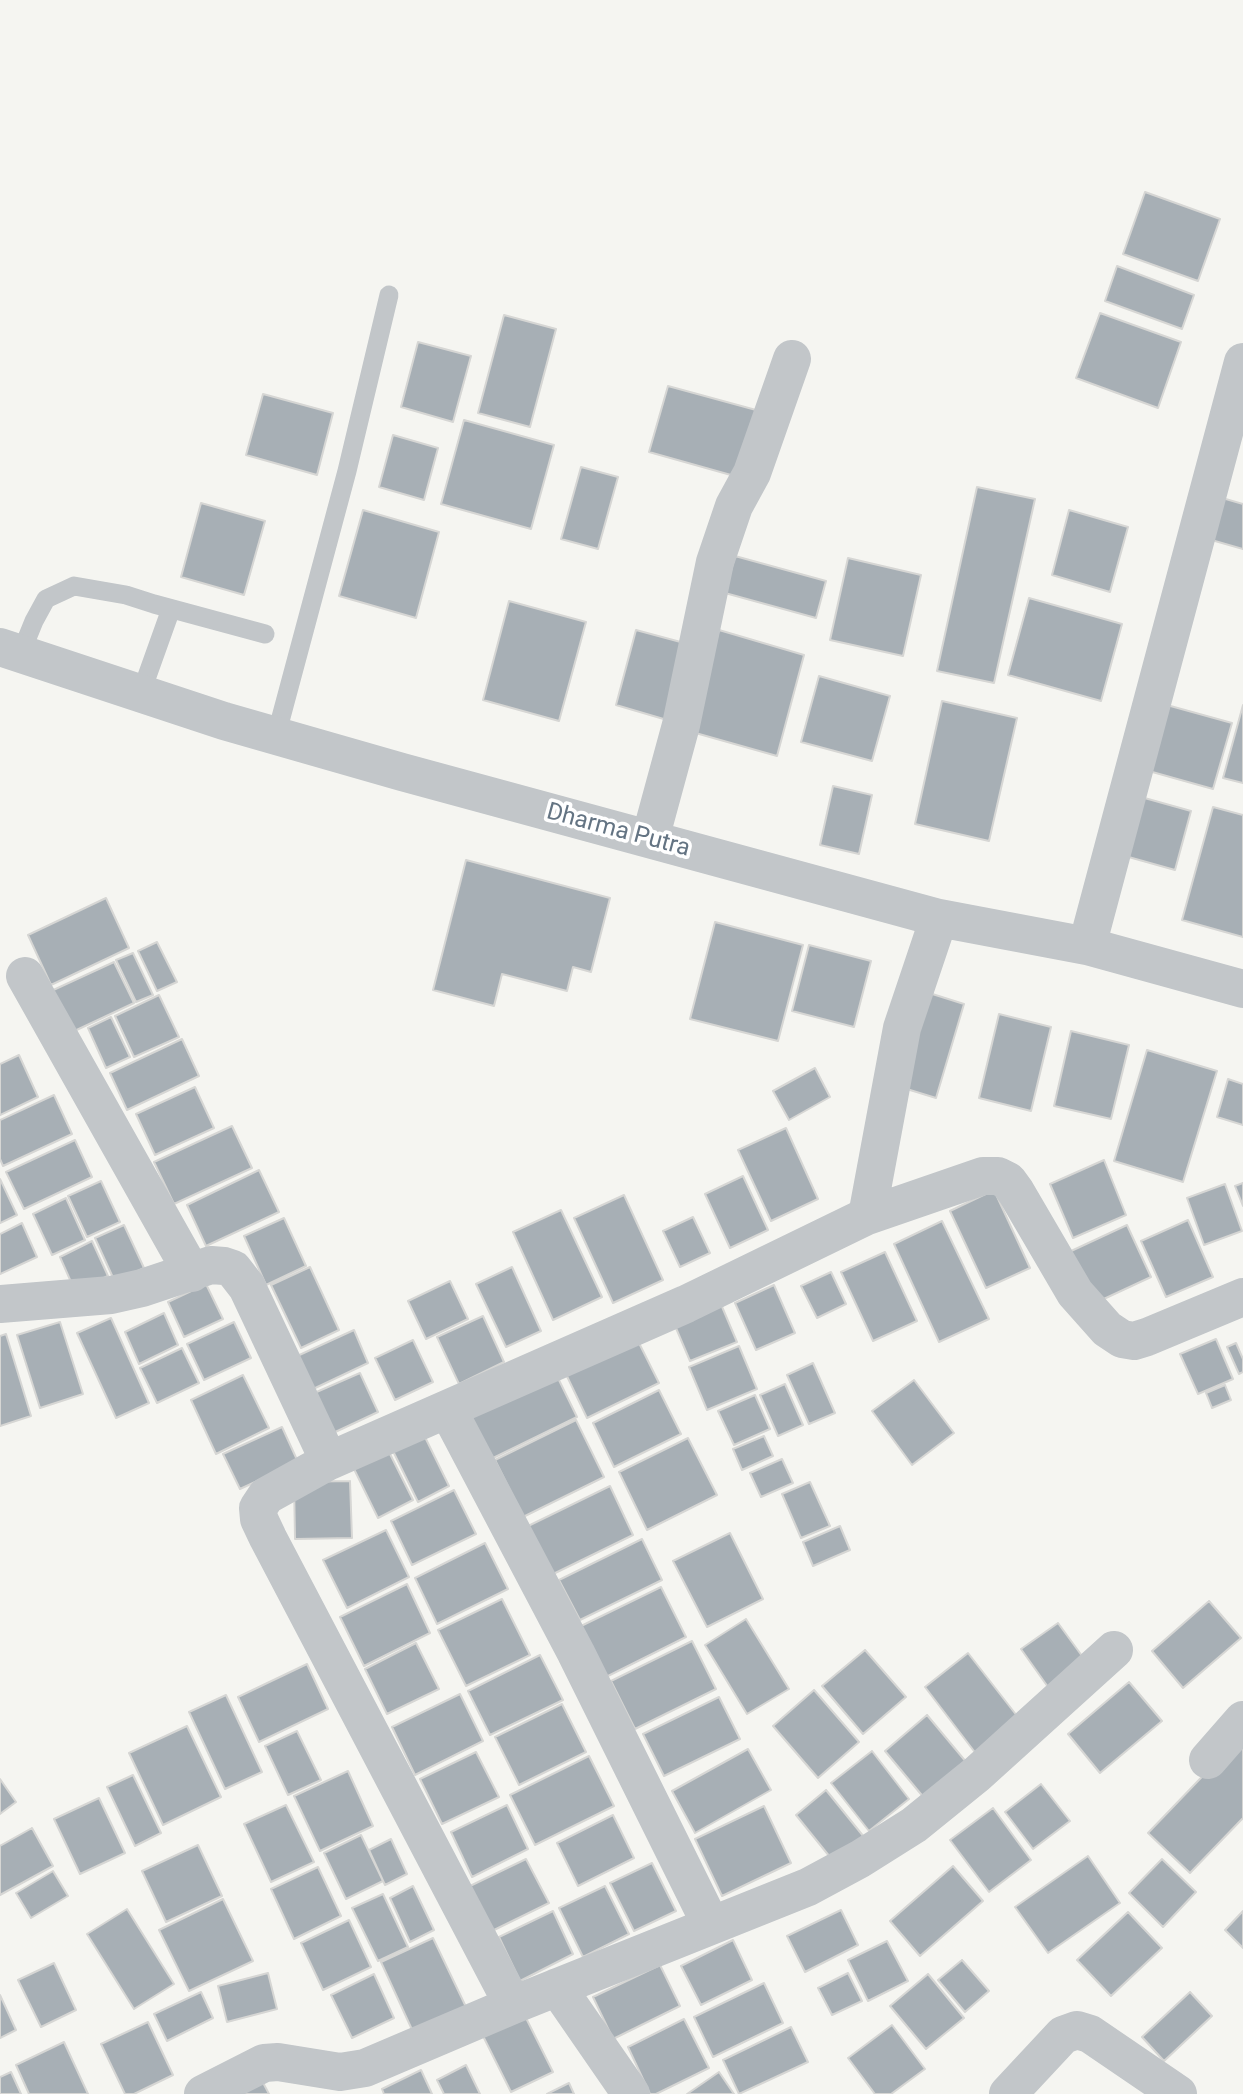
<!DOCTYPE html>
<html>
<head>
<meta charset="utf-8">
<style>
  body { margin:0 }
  canvas { display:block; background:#f5f5f1 }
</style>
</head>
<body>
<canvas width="1243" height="2094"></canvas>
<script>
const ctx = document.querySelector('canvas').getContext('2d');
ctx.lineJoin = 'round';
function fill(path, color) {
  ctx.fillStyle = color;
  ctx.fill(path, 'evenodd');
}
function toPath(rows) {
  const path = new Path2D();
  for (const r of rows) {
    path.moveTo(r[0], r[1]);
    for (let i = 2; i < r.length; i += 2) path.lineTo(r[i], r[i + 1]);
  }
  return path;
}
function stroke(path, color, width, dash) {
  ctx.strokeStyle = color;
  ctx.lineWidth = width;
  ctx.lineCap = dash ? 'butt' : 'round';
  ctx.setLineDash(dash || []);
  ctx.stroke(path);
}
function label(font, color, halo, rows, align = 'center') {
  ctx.font = font + ' Roboto,sans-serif';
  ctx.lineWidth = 7;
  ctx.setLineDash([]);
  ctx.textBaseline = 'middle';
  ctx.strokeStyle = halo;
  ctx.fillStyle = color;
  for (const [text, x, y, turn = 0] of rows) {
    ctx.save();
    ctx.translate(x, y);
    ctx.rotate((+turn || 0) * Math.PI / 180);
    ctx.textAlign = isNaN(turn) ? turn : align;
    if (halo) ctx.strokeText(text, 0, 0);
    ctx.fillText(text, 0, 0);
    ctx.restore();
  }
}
const building = toPath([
  [1145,192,1220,219,1198,281,1123,254,1145,192],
  [1117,266,1194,295,1182,329,1105,301,1117,266],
  [1100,313,1181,342,1158,408,1076,378,1100,313],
  [504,315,556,329,530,427,478,413,504,315],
  [418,342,471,356,453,422,401,407,418,342],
  [668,386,756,410,738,477,649,452,668,386],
  [263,394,333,413,317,475,246,455,263,394],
  [464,420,554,445,531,529,441,504,464,420],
  [393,435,438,448,424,500,379,487,393,435],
  [581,467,618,477,598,549,561,539,581,467],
  [977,487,1035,499,994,683,937,671,977,487],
  [1212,495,1243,504,1243,549,1201,537,1212,495],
  [201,503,265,521,244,595,181,577,201,503],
  [363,510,439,532,416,618,339,596,363,510],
  [1069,510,1128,527,1110,592,1052,575,1069,510],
  [735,556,826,581,816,618,725,593,735,556],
  [848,558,921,575,903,656,830,640,848,558],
  [1029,598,1122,624,1101,701,1008,675,1029,598],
  [509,601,586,622,559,721,483,700,509,601],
  [636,630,688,644,667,720,616,705,636,630],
  [719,630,804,655,777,756,692,732,719,630],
  [819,676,890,696,872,761,801,742,819,676],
  [942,701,1017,718,989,841,915,824,942,701],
  [1156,702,1232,723,1213,789,1138,768,1156,702],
  [1243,705,1243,783,1223,778,1243,705],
  [833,786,872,795,859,854,820,845,833,786],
  [1141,797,1191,811,1175,870,1125,856,1141,797],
  [1213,807,1243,815,1243,937,1182,920,1213,807],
  [466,860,610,898,591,972,573,967,567,991,502,974,494,1006,433,990,466,860],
  [106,898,129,948,51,985,28,935,106,898],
  [715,922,803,945,778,1041,690,1019,715,922],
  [157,942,177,982,157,991,138,951,157,942],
  [809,945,871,961,854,1027,792,1011,809,945],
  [133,953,153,995,136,1002,116,960,133,953],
  [114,962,134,1003,68,1034,49,992,114,962],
  [926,992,964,1004,936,1098,897,1086,926,992],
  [159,995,179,1037,134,1057,115,1016,159,995],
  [999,1014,1051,1027,1031,1111,979,1098,999,1014],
  [111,1017,130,1057,106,1068,88,1028,111,1017],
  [1071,1031,1129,1045,1111,1119,1054,1106,1071,1031],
  [182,1039,199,1076,127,1110,110,1073,182,1039],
  [1147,1050,1217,1071,1183,1182,1114,1161,1147,1050],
  [19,1055,38,1097,0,1115,0,1064,19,1055],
  [815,1068,830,1097,789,1120,773,1091,815,1068],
  [1228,1079,1243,1084,1243,1125,1217,1117,1228,1079],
  [195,1087,214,1128,155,1155,136,1114,195,1087],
  [54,1095,72,1134,3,1166,0,1159,0,1120,54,1095],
  [232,1126,252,1168,174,1204,154,1162,232,1126],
  [786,1128,818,1199,771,1221,738,1150,786,1128],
  [75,1140,92,1177,24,1209,6,1172,75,1140],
  [1104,1160,1126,1215,1073,1238,1050,1184,1104,1160],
  [259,1170,279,1212,206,1246,187,1205,259,1170],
  [743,1176,768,1230,730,1248,705,1194,743,1176],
  [0,1179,17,1215,0,1223,0,1179],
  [101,1181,120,1222,87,1237,68,1196,101,1181],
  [1243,1183,1243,1206,1235,1186,1243,1183],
  [1225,1184,1242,1231,1204,1245,1187,1198,1225,1184],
  [994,1190,1030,1268,986,1288,950,1211,994,1190],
  [624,1195,663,1280,613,1303,574,1218,624,1195],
  [66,1198,85,1240,52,1255,33,1214,66,1198],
  [561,1210,602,1297,553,1320,513,1232,561,1210],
  [693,1217,710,1253,680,1267,663,1231,693,1217],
  [284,1218,306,1266,266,1285,244,1236,284,1218],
  [1188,1220,1213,1277,1166,1297,1141,1241,1188,1220],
  [942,1221,989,1319,939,1342,894,1244,942,1221],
  [22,1223,37,1257,0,1274,0,1234,22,1223],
  [124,1225,144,1268,115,1282,95,1238,124,1225],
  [1127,1225,1151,1277,1093,1304,1069,1252,1127,1225],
  [92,1241,108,1276,75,1291,60,1257,92,1241],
  [885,1252,917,1321,873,1341,841,1272,885,1252],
  [310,1267,339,1330,301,1348,271,1285,310,1267],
  [512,1267,541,1331,506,1347,476,1284,512,1267],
  [831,1272,846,1304,817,1318,801,1286,831,1272],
  [450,1281,468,1319,426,1339,408,1301,450,1281],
  [206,1284,223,1319,184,1337,168,1302,206,1284],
  [774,1285,795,1333,756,1350,735,1303,774,1285],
  [720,1302,737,1342,690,1361,673,1321,720,1302],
  [164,1313,178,1345,139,1364,125,1332,164,1313],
  [483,1316,504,1362,459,1384,437,1337,483,1316],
  [111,1318,149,1403,116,1418,77,1333,111,1318],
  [60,1322,83,1394,40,1408,17,1335,60,1322],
  [234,1322,251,1358,204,1380,187,1344,234,1322],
  [354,1330,368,1363,311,1390,295,1357,354,1330],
  [6,1334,31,1416,0,1426,0,1336,6,1334],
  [635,1335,659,1383,587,1418,564,1370,635,1335],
  [1216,1339,1233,1379,1198,1394,1180,1354,1216,1339],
  [413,1340,433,1382,395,1400,375,1358,413,1340],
  [1236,1343,1243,1359,1243,1372,1239,1374,1227,1347,1236,1343],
  [739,1346,757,1389,707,1410,689,1367,739,1346],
  [182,1348,199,1383,157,1403,140,1368,182,1348],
  [813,1363,835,1413,809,1424,787,1375,813,1363],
  [360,1373,378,1412,331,1434,312,1394,360,1373],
  [556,1374,577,1417,489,1460,468,1418,556,1374],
  [243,1375,269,1428,216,1454,191,1400,243,1375],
  [914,1380,954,1433,912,1465,872,1411,914,1380],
  [785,1384,803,1425,778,1436,760,1395,785,1384],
  [1225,1385,1231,1400,1212,1408,1206,1393,1225,1385],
  [659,1390,681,1434,614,1467,593,1423,659,1390],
  [755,1395,770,1429,734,1445,718,1411,755,1395],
  [576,1420,604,1477,523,1517,495,1460,576,1420],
  [282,1427,298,1462,240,1489,223,1454,282,1427],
  [423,1433,449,1486,418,1502,392,1449,423,1433],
  [764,1436,773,1456,742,1470,733,1449,764,1436],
  [688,1438,717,1495,647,1530,619,1472,688,1438],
  [389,1452,413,1500,378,1518,354,1469,389,1452],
  [782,1459,793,1483,761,1497,750,1473,782,1459],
  [350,1481,352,1538,295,1539,294,1482,350,1481],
  [810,1482,830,1526,801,1538,782,1494,810,1482],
  [610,1486,633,1535,545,1578,522,1529,610,1486],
  [454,1490,476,1534,412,1565,391,1521,454,1490],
  [840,1526,850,1550,813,1566,803,1542,840,1526],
  [386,1530,409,1577,347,1608,323,1560,386,1530],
  [730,1533,763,1599,707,1627,673,1561,730,1533],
  [642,1539,662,1580,580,1620,559,1580,642,1539],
  [485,1543,508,1589,437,1624,415,1578,485,1543],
  [407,1584,430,1633,364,1666,340,1617,407,1584],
  [661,1587,686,1637,602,1679,577,1628,661,1587],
  [502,1599,530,1655,466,1686,438,1630,502,1599],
  [1209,1601,1241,1638,1183,1688,1152,1651,1209,1601],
  [746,1619,789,1689,747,1714,705,1645,746,1619],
  [1058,1623,1085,1660,1048,1687,1021,1649,1058,1623],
  [692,1641,716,1689,635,1729,611,1681,692,1641],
  [416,1643,439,1689,387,1714,365,1669,416,1643],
  [865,1650,906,1697,863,1734,822,1686,865,1650],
  [968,1653,1021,1721,977,1755,925,1687,968,1653],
  [540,1655,563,1700,490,1735,468,1691,540,1655],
  [307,1664,328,1709,259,1742,238,1697,307,1664],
  [1129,1682,1162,1721,1100,1773,1068,1734,1129,1682],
  [814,1690,859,1742,818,1778,773,1726,814,1690],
  [460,1694,483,1741,415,1775,392,1727,460,1694],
  [226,1695,262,1772,225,1789,189,1712,226,1695],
  [719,1697,740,1739,664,1776,643,1734,719,1697],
  [562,1704,586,1752,519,1785,495,1737,562,1704],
  [927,1715,967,1763,925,1799,885,1751,927,1715],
  [187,1726,221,1797,163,1825,129,1753,187,1726],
  [297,1731,321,1780,288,1795,265,1746,297,1731],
  [1243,1734,1243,1818,1190,1873,1148,1833,1243,1734],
  [748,1749,771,1790,695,1833,672,1791,748,1749],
  [872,1751,909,1799,869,1831,831,1783,872,1751],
  [476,1752,499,1797,442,1824,420,1779,476,1752],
  [589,1756,614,1806,535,1845,510,1795,589,1756],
  [348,1771,373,1826,320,1851,294,1796,348,1771],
  [133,1775,161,1833,135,1846,107,1787,133,1775],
  [0,1779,16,1802,0,1814,0,1779],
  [1041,1784,1070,1821,1033,1849,1005,1812,1041,1784],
  [826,1790,864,1837,834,1862,796,1815,826,1790],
  [99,1798,125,1853,80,1874,54,1819,99,1798],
  [286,1805,314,1862,271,1882,244,1824,286,1805],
  [507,1805,528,1849,472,1877,451,1832,507,1805],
  [764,1806,791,1863,722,1896,695,1839,764,1806],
  [993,1808,1031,1860,989,1892,950,1840,993,1808],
  [613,1815,634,1858,578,1886,557,1843,613,1815],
  [32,1828,53,1866,0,1895,0,1846,32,1828],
  [361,1835,383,1881,346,1899,324,1853,361,1835],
  [391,1839,407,1874,385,1885,369,1850,391,1839],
  [198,1845,222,1896,166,1922,142,1871,198,1845],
  [1088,1856,1120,1903,1048,1953,1015,1907,1088,1856],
  [526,1859,549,1903,492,1931,470,1886,526,1859],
  [1162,1859,1196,1892,1163,1927,1129,1893,1162,1859],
  [652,1863,676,1911,634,1931,610,1883,652,1863],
  [953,1866,983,1901,920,1956,890,1921,953,1866],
  [318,1867,341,1916,294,1939,271,1889,318,1867],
  [53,1871,68,1896,31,1918,16,1893,53,1871],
  [413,1886,434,1930,410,1942,390,1898,413,1886],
  [605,1886,629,1934,583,1957,559,1908,605,1886],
  [383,1894,408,1947,378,1961,352,1908,383,1894],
  [223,1899,253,1961,189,1991,159,1930,223,1899],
  [127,1909,174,1984,134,2009,87,1934,127,1909],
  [841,1910,858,1945,805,1972,787,1936,841,1910],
  [553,1911,573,1954,520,1981,499,1937,553,1911],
  [1243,1911,1243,1948,1225,1930,1243,1911],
  [1128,1912,1162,1948,1111,1996,1077,1960,1128,1912],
  [349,1920,371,1967,323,1990,301,1943,349,1920],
  [433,1938,467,2009,414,2034,381,1962,433,1938],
  [733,1940,752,1980,701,2005,681,1966,733,1940],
  [887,1941,908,1981,868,2001,848,1960,887,1941],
  [962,1960,989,1991,965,2012,938,1980,962,1960],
  [54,1963,76,2010,41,2027,18,1980,54,1963],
  [660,1965,680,2006,613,2039,593,1997,660,1965],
  [268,1973,277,2009,227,2022,218,1986,268,1973],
  [848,1973,862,2001,832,2015,818,1988,848,1973],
  [374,1974,394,2018,352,2038,331,1995,374,1974],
  [928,1974,964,2018,926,2049,890,2006,928,1974],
  [764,1983,783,2023,713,2057,694,2017,764,1983],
  [201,1992,213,2018,167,2041,154,2014,201,1992],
  [1190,1992,1212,2016,1164,2061,1142,2037,1190,1992],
  [0,1995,16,2030,0,2038,0,1995],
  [525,2016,553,2072,511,2092,483,2036,525,2016],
  [684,2019,709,2068,656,2094,650,2094,628,2047,684,2019],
  [148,2022,173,2075,134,2094,125,2094,101,2044,148,2022],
  [892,2025,925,2069,891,2094,875,2094,848,2058,892,2025],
  [791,2027,808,2062,739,2094,723,2060,791,2027],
  [64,2042,88,2094,29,2094,16,2065,64,2042],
  [466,2065,480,2094,444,2094,437,2080,466,2065],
  [421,2070,432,2094,384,2094,382,2089,421,2070],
  [11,2072,21,2094,0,2094,0,2077,11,2072],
  [719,2072,734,2094,687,2094,719,2072],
  [259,2075,269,2094,227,2094,259,2075],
  [569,2083,574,2094,547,2094,569,2083]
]);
const service = toPath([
  [21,653,34,621,46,599,74,586,126,595,154,604,265,634],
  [141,693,171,609],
  [276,736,347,471,389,295]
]);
const minor = toPath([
  [0,647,224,721,402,772,939,918,1087,946,1243,989],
  [650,839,681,725,715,562,734,506,752,473,792,359],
  [1087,946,1243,362],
  [25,976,192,1273],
  [867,1216,983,1176,998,1176,1008,1181,1016,1192,1075,1293,1107,1329,1122,1339,1134,1341,1147,1337,1243,1297],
  [0,1304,111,1295,142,1288,211,1265,224,1266,233,1269,247,1287,329,1461],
  [448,1410,576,1653,711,1925],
  [1208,1760,1243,1720],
  [557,1987,631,2094],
  [513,2005,268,1538,259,1519,258,1508,266,1496,329,1461,686,1304,867,1216,902,1028,939,918],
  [203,2094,264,2063,278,2062,340,2072,365,2068,513,2005,808,1887,860,1859,914,1825,977,1774,1114,1650],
  [1008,2094,1063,2035,1077,2030,1090,2034,1178,2094]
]);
const streetNames = [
  ["Dharma Putra",618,831,15]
];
fill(building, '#a7afb5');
stroke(building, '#d6d6d4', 2);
stroke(service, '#c2c6c9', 19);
stroke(minor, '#c2c6c9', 38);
label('24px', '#647483', '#fff', streetNames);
</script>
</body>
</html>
